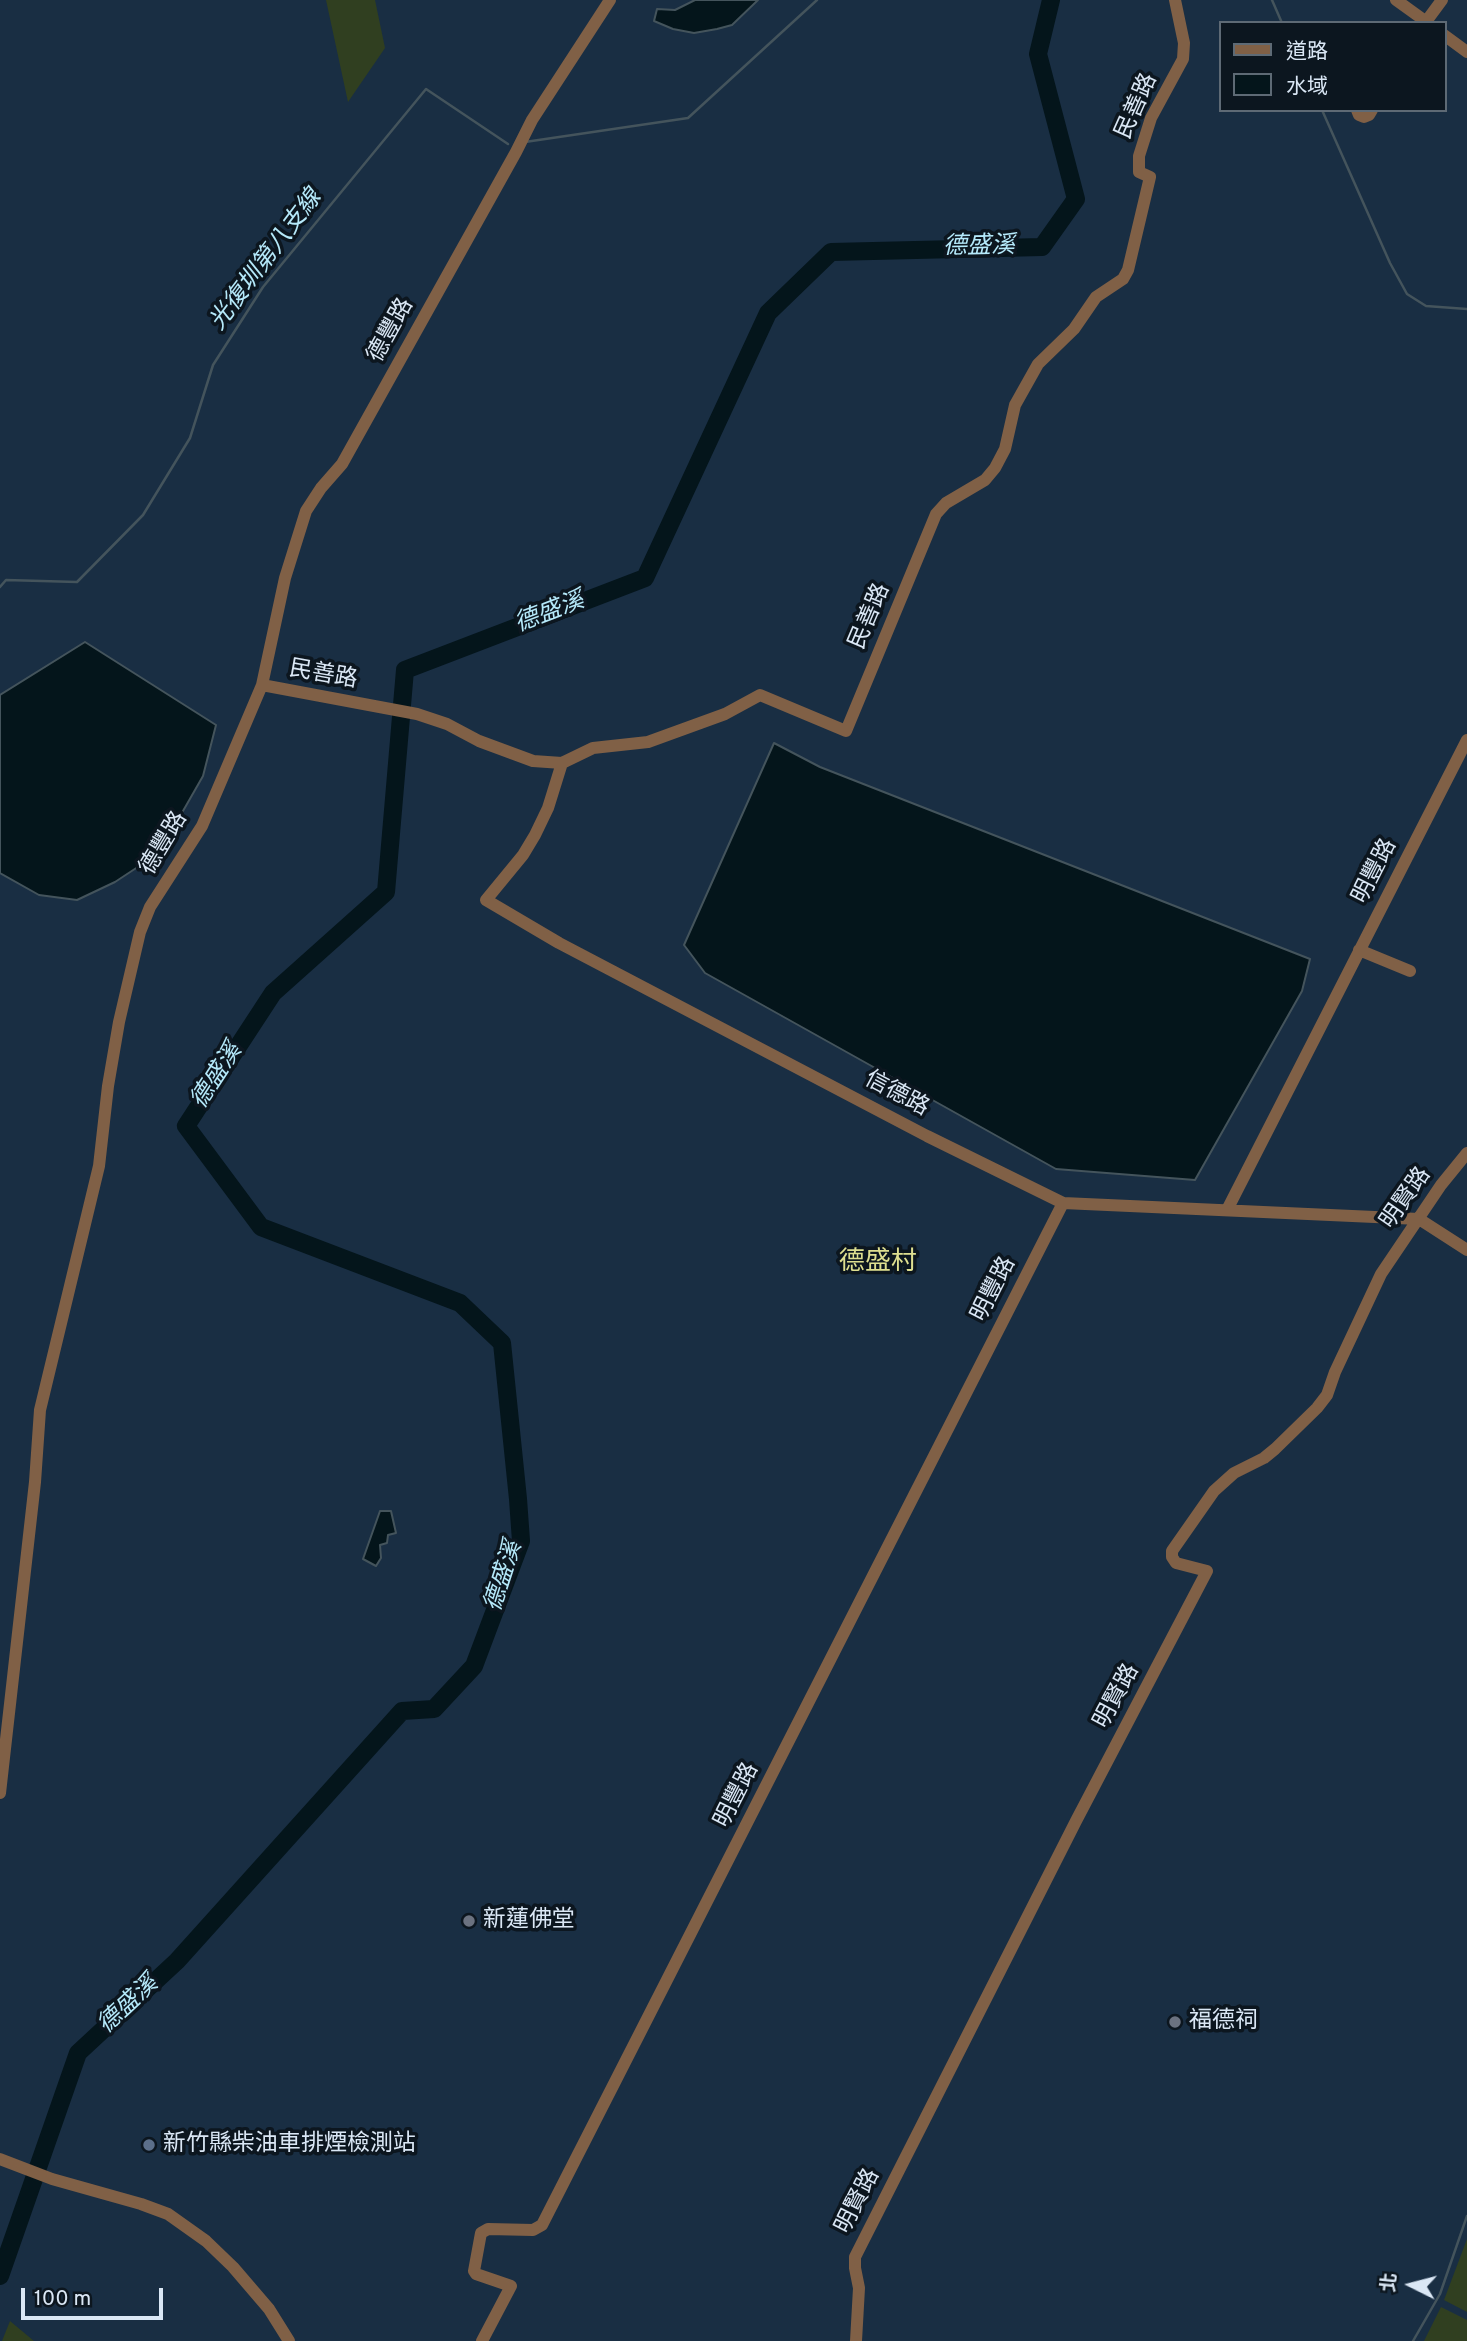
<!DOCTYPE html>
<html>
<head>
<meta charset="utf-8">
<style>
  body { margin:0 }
  #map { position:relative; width:1467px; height:2341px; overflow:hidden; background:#192e43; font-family:Overpass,"Noto Sans TC",sans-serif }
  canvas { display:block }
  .legend { position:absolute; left:1219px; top:21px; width:228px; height:91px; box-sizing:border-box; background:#0c161f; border:2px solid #5e6a75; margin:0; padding:9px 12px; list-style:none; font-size:21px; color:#dae7f5 }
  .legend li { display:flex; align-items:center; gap:14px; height:35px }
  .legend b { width:35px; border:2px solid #5e6a75 }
  .north { position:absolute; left:1376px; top:2250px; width:70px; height:70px; -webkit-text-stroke:5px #0c161f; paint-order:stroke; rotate:276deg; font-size:19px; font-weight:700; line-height:28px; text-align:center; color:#dae7f5 }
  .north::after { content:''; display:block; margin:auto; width:24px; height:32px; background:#dae7f5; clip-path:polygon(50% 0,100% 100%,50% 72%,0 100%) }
  .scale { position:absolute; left:21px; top:2288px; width:142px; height:32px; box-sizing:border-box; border:4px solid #dae7f5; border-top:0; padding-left:9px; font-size:21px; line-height:24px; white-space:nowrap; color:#dae7f5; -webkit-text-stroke:5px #0c161f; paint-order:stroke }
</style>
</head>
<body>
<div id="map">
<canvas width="1467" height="2341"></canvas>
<ul class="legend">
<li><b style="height:9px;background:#806046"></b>道路</li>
<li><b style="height:19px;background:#04151b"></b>水域</li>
</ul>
<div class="north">北</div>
<div class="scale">100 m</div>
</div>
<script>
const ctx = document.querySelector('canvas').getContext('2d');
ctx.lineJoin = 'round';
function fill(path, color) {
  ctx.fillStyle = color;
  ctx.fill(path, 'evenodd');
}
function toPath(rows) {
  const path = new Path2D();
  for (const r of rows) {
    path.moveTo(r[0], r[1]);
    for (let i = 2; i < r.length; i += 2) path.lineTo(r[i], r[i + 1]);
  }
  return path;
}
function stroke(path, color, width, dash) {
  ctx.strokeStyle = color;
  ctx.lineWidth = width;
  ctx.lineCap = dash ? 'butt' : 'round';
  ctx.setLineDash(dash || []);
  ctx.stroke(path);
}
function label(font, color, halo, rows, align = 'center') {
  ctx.font = font + ' Overpass,"Noto Sans TC",sans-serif';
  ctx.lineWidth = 7;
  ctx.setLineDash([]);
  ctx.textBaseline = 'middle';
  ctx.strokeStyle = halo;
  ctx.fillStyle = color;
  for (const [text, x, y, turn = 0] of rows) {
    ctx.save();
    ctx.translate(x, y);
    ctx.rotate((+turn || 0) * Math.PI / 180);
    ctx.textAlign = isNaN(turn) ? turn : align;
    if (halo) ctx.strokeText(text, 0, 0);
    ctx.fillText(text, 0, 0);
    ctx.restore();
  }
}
const green = toPath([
  [326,0,375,0,385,48,348,102],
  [1467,2239,1467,2312,1444,2300],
  [1441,2307,1467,2320,1467,2341,1424,2341],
  [10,2321,34,2341,2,2341]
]);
const water = toPath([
  [695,0,758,0,732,25,717,29,694,33,673,29,654,21,657,9,675,10,695,0],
  [85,642,216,725,203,776,159,853,115,882,77,900,39,895,0,873,0,695,85,642],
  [774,743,820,767,1310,959,1302,991,1195,1180,1056,1169,705,973,684,945,774,743],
  [380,1511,391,1511,396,1533,388,1535,387,1543,380,1545,381,1558,376,1566,363,1559,380,1511]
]);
const stream = toPath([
  [1272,0,1282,23],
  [1322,110,1390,263,1407,294,1426,306,1467,309],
  [525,142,688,118,817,0],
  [0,587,6,580,77,582,143,515,190,438,213,365,263,287,426,89,508,144],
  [1413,2341,1440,2294,1467,2216]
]);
const river = toPath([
  [0,2276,78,2053,177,1961,402,1711,434,1709,474,1666,521,1541,518,1499,502,1343,460,1303,261,1227,186,1126,273,993,386,892,405,670,645,578,768,313,831,252,1042,247,1076,199,1038,54,1051,0]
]);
const minor = toPath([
  [1396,0,1428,23],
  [1425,23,1442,0],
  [1444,35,1467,52],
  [1357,110,1359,115,1364,117,1369,115,1372,110],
  [262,685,417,714,447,724,479,741,533,761,562,763,593,748,648,742,725,714,760,695,846,731,936,514,946,503,985,480,995,468,1005,449,1015,405,1038,364,1074,329,1096,297,1123,279,1128,270,1150,177,1139,172,1139,156,1151,118,1183,59,1184,43,1175,0],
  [562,763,548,808,535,835,523,855,486,900,559,943,927,1136,1063,1203,1419,1219,1467,1250],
  [1359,950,1410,971],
  [1227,1210,1467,740],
  [0,1793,35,1482,40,1410,99,1166,108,1086,119,1022,140,932,150,907,202,826,262,685,285,578,306,511,321,488,342,464,516,152,532,120,610,0],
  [0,2159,52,2179,141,2204,168,2214,206,2241,233,2267,269,2309,289,2341],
  [482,2341,511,2286,476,2274,474,2271,481,2233,488,2229,533,2230,542,2225,1063,1203],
  [856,2341,859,2288,855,2268,855,2257,1076,1821,1207,1571,1176,1563,1172,1557,1172,1551,1214,1491,1234,1473,1264,1458,1275,1449,1317,1408,1327,1395,1335,1372,1381,1274,1441,1185,1467,1153]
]);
const markers = [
  [469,1921,7,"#6b7280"],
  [1175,2022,7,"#6b7280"],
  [149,2145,7,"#5c6f8a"]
];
const streetNames = [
  ["民善路",1138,107,-66],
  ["德豐路",392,331,-61],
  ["民善路",871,617,-67],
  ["民善路",323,676,10],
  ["德豐路",165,844,-59],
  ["明豐路",1376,872,-63],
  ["信德路",896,1095,28],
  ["明賢路",1407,1199,-55],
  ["明豐路",995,1290,-63],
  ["明賢路",1118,1697,-62],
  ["明豐路",738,1796,-63],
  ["明賢路",859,2202,-63]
];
const poiNames = [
  ["新蓮佛堂",483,1921],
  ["福德祠",1189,2022],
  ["新竹縣柴油車排煙檢測站",163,2145]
];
const waterNames = [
  ["德盛溪",979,248,-1],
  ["光復圳第八支線",267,261,-53],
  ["德盛溪",550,614,-21],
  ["德盛溪",218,1077,-57],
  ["德盛溪",505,1577,-72],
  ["德盛溪",129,2006,-43]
];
const quarterNames = [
  ["德盛村",878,1264]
];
fill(green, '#303f20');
fill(water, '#04151b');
stroke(water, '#44545c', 2);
stroke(stream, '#44545c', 2.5);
stroke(river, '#04151b', 18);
stroke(minor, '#806046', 12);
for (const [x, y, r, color] of markers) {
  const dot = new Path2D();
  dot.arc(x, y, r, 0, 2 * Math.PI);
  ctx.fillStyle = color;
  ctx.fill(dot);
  stroke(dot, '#0c161f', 2.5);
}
label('23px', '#dae7f5', '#0c161f', streetNames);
label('23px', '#dae7f5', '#0c161f', poiNames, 'left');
label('italic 24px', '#b5e9fa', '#0c161f', waterNames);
label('26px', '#dedf90', '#0c161f', quarterNames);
</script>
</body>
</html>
